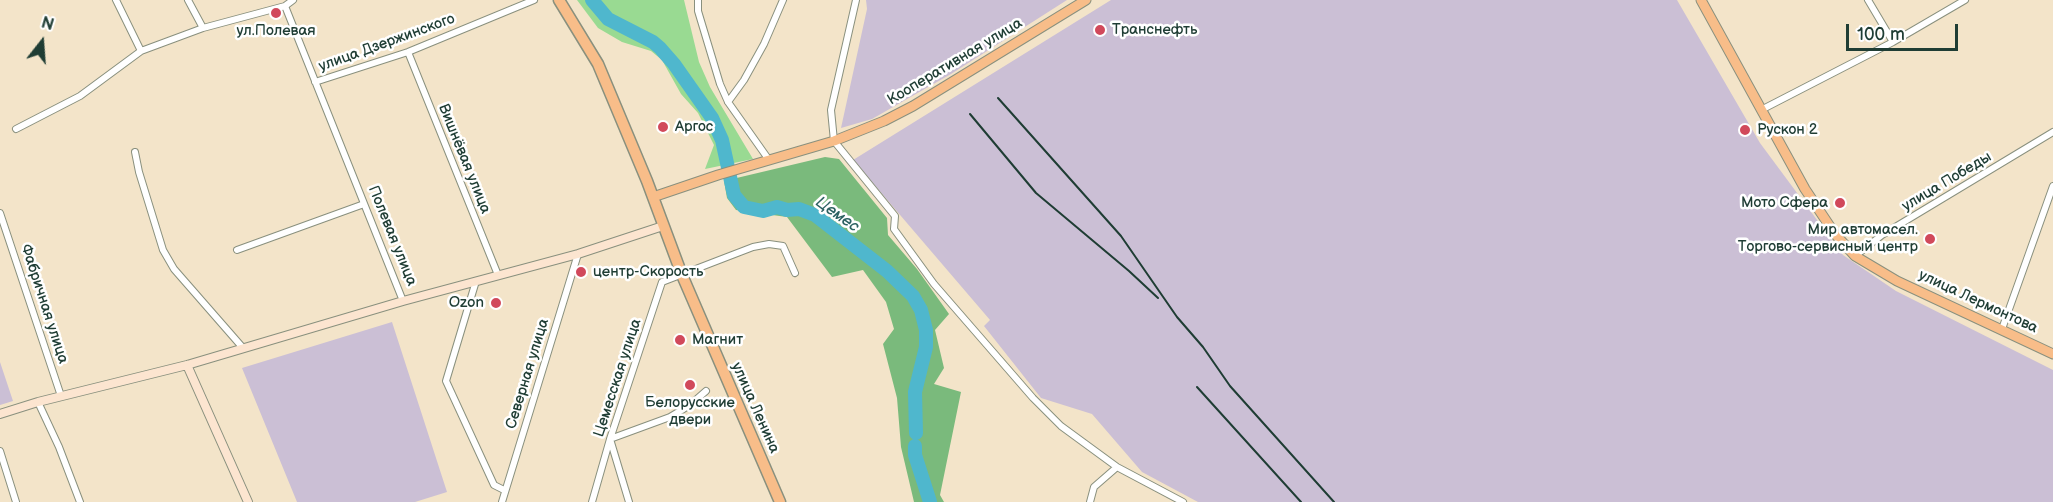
<!DOCTYPE html>
<html>
<head>
<meta charset="utf-8">
<style>
  body { margin:0 }
  #map { position:relative; width:2053px; height:502px; overflow:hidden; background:#f3e4c9; font-family:"Balsamiq Sans",sans-serif }
  canvas { display:block }
  .north { position:absolute; left:12px; top:12px; width:60px; height:60px; -webkit-text-stroke:4px #fff; paint-order:stroke; rotate:17deg; font-size:16px; font-weight:700; line-height:24px; text-align:center; color:#1f3d34 }
  .north::after { content:''; display:block; margin:auto; width:21px; height:27px; background:#1f3d34; clip-path:polygon(50% 0,100% 100%,50% 72%,0 100%) }
  .scale { position:absolute; left:1846px; top:24px; width:112px; height:27px; box-sizing:border-box; border:3px solid #1f3d34; border-top:0; padding-left:8px; font-size:18px; line-height:21px; white-space:nowrap; color:#1f3d34; -webkit-text-stroke:4px #fff; paint-order:stroke }
</style>
</head>
<body>
<div id="map">
<canvas width="2053" height="502"></canvas>
<div class="north">N</div>
<div class="scale">100 m</div>
</div>
<script>
const ctx = document.querySelector('canvas').getContext('2d');
ctx.lineJoin = 'round';
function fill(path, color) {
  ctx.fillStyle = color;
  ctx.fill(path, 'evenodd');
}
function toPath(rows) {
  const path = new Path2D();
  for (const r of rows) {
    path.moveTo(r[0], r[1]);
    for (let i = 2; i < r.length; i += 2) path.lineTo(r[i], r[i + 1]);
  }
  return path;
}
function stroke(path, color, width, dash) {
  ctx.strokeStyle = color;
  ctx.lineWidth = width;
  ctx.lineCap = dash ? 'butt' : 'round';
  ctx.setLineDash(dash || []);
  ctx.stroke(path);
}
function label(font, color, halo, rows, align = 'center') {
  ctx.font = font + ' "Balsamiq Sans",sans-serif';
  ctx.lineWidth = 5;
  ctx.setLineDash([]);
  ctx.textBaseline = 'middle';
  ctx.strokeStyle = halo;
  ctx.fillStyle = color;
  for (const [text, x, y, turn = 0] of rows) {
    ctx.save();
    ctx.translate(x, y);
    ctx.rotate((+turn || 0) * Math.PI / 180);
    ctx.textAlign = isNaN(turn) ? turn : align;
    if (halo) ctx.strokeText(text, 0, 0);
    ctx.fillText(text, 0, 0);
    ctx.restore();
  }
}
const industrial = toPath([
  [866,0,1067,0,951,74,872,119,841,128,867,9],
  [1111,0,1677,0,1760,143,1843,255,1896,291,2053,370,2053,502,1198,502,1142,472,1092,414,1041,398,984,326,990,320,853,160],
  [392,322,447,492,415,502,297,502,242,368],
  [0,362,13,401,0,405]
]);
const green = toPath([
  [577,0,684,0,699,62,710,87,753,159,705,169,714,145,698,113,681,94,662,60,651,51,622,42,598,28]
]);
const forest = toPath([
  [825,157,839,159,887,218,888,235,917,269,949,314,935,330,944,368,934,384,961,392,940,495,944,502,914,502,901,447,897,398,883,344,894,329,886,302,863,270,832,277,787,217,736,210,727,198,724,181]
]);
const river = toPath([
  [592,0,608,19,653,42,660,48,674,64,712,118,722,140,734,195,744,207,763,211,777,207,787,210,799,209,815,215,887,271,913,296,921,310,926,330,926,347,915,392,916,433],
  [915,446,915,455,930,502]
]);
const street = toPath([
  [116,0,141,51],
  [188,0,203,28],
  [698,0,698,11,720,84,728,102,769,160],
  [856,0,831,110,834,141,895,216,894,229,934,284,1033,398,1061,426,1117,467,1183,502],
  [1868,0,1893,42],
  [285,6,403,301],
  [408,52,498,275],
  [315,82,408,52,534,0],
  [728,102,744,80,764,44,783,0],
  [1761,110,1893,42,1965,0],
  [16,129,80,96,141,51,203,28,285,6,293,0],
  [135,152,139,172,163,250,174,269,243,348],
  [0,213,61,396],
  [237,250,364,204],
  [1855,256,1882,235,2053,132],
  [476,281,446,381,494,485,504,490],
  [2002,329,2053,186],
  [38,402,59,447,80,502],
  [0,451,16,502],
  [502,502,578,254],
  [592,502,610,439,662,282,753,247,769,244,783,246,795,273],
  [629,502,610,439,670,417,690,405,706,391],
  [1090,502,1094,487,1117,467]
]);
const secondary = toPath([
  [187,365,248,502],
  [0,414,38,402,187,365,403,301,578,254,663,226]
]);
const primary = toPath([
  [1701,0,1805,189,1835,234,1855,256,1897,281,2053,354],
  [653,197,718,175,834,141,884,121,913,106,1086,0]
]);
const highway = toPath([
  [559,0,598,64,647,181,682,275,780,502]
]);
const rail = toPath([
  [998,98,1121,236,1177,317,1203,347,1230,386,1334,502],
  [970,114,1036,193,1129,271,1158,298],
  [1197,387,1301,502]
]);
const markers = [
  [276,13,6,"#d1495b"],
  [1100,30,6,"#d1495b"],
  [663,127,6,"#d1495b"],
  [1745,130,6,"#d1495b"],
  [1840,203,6,"#d1495b"],
  [1930,239,6,"#d1495b"],
  [581,272,6,"#d1495b"],
  [496,303,6,"#d1495b"],
  [680,340,6,"#d1495b"],
  [690,385,6,"#d1495b"]
];
const poiNames = [
  ["Транснефть",1112,30],
  ["ул.Полевая",276,31,"center"],
  ["Аргос",675,127],
  ["Рускон 2",1757,130],
  ["Мото Сфера",1828,203,"right"],
  ["Мир автомасел.",1918,230,"right"],
  ["Торгово-сервисный центр",1918,247,"right"],
  ["центр-Скорость",593,272],
  ["Ozon",484,303,"right"],
  ["Магнит",692,340],
  ["Белорусские",690,403,"center"],
  ["двери",690,420,"center"]
];
const streetNames = [
  ["улица Дзержинского",387,43,-20],
  ["Кооперативная улица",955,62,-31],
  ["Вишнёвая улица",464,159,68],
  ["улица Победы",1947,182,-31],
  ["Полевая улица",392,236,68],
  ["улица Лермонтова",1978,302,25],
  ["Фабричная улица",44,304,72],
  ["Северная улица",528,374,-73],
  ["Цемесская улица",618,378,-72],
  ["улица Ленина",755,408,66]
];
const waterNames = [
  ["Цемес",837,215,35]
];
fill(industrial, '#cbbfd5');
fill(green, '#99da92');
fill(forest, '#7aba7c');
stroke(river, '#4fb7cd', 14);
stroke(street, '#89907e', 8);
stroke(secondary, '#89907e', 10);
stroke(primary, '#89907e', 11);
stroke(highway, '#89907e', 13);
stroke(street, '#fff', 6);
stroke(secondary, '#fce5d0', 8);
stroke(primary, '#f8bd89', 9);
stroke(highway, '#f8bd89', 10);
stroke(rail, '#1f3d34', 2);
for (const [x, y, r, color] of markers) {
  const dot = new Path2D();
  dot.arc(x, y, r, 0, 2 * Math.PI);
  ctx.fillStyle = color;
  ctx.fill(dot);
  stroke(dot, '#fff', 2);
}
label('15px', '#1f3d34', '#fff', poiNames, 'left');
label('15px', '#1f3d34', '#fff', streetNames);
label('italic 16px', '#2d6262', '#fff', waterNames);
</script>
</body>
</html>
